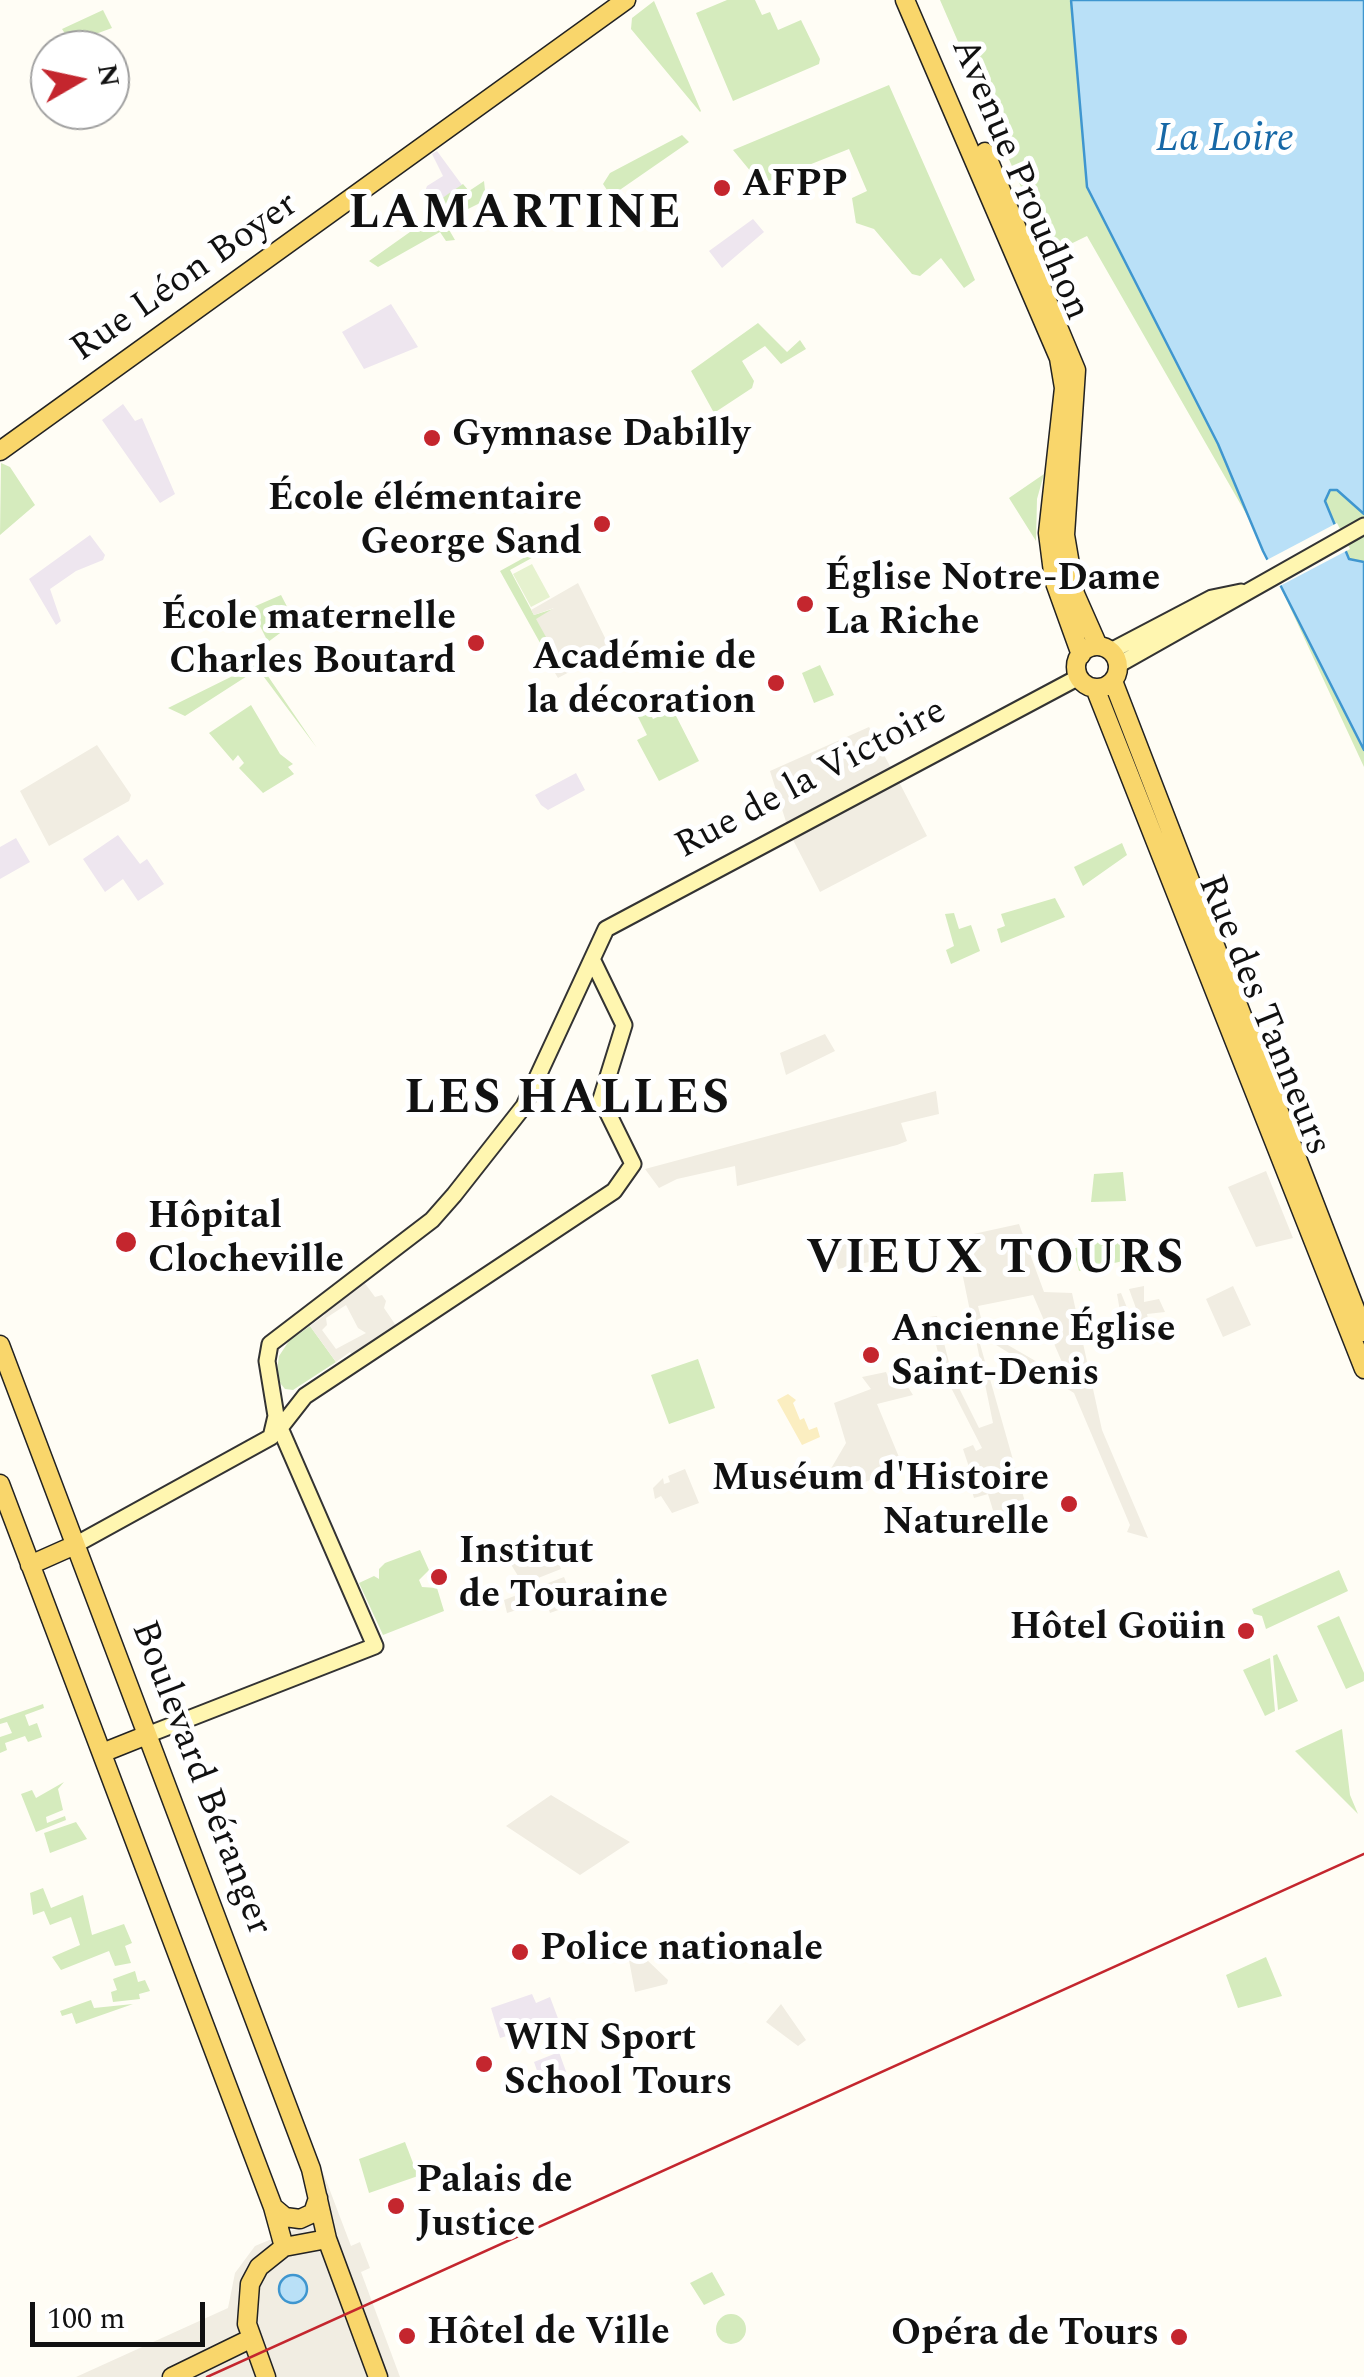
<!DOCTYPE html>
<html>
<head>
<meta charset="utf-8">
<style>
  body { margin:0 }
  #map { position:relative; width:1364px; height:2377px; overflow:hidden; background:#fffdf5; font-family:Spectral,serif }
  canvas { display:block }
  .north { position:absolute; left:30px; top:30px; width:100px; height:100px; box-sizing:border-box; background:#fff; border:2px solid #a0a0a0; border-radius:50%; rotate:81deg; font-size:28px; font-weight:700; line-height:40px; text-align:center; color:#111 }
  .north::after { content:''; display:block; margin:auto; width:35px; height:45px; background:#c4262e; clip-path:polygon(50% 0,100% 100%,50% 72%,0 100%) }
  .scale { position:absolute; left:30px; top:2302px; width:175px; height:45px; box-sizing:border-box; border:5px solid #111; border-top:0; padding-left:12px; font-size:30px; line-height:35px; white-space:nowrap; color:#111; -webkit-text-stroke:8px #fff; paint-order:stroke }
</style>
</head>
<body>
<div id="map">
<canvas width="1364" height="2377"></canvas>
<div class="north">N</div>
<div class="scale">100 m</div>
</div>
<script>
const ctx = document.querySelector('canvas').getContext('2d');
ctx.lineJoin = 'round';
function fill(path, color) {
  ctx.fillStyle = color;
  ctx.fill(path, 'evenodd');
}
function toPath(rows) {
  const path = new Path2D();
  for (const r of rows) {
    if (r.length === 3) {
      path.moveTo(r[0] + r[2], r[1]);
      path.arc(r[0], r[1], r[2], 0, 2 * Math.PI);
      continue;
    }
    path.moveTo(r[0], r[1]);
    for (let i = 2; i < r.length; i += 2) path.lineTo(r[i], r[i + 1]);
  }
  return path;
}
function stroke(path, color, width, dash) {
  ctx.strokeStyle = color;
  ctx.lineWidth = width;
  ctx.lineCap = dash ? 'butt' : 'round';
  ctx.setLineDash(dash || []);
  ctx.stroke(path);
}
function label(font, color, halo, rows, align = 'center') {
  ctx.font = font + ' Spectral,serif';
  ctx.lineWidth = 10;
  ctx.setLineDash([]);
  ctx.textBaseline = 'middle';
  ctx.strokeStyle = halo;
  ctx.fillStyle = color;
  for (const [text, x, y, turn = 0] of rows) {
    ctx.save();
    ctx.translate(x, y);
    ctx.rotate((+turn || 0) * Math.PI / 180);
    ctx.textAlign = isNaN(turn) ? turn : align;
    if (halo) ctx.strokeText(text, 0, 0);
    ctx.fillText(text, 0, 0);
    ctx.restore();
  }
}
const industrial = toPath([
  [437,151,462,185,430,207,424,194,427,186,443,176,432,154],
  [753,219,764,232,722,268,709,251],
  [391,304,418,347,364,369,342,332],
  [123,404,135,421,142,418,175,494,160,503,102,420],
  [90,535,105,555,103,560,76,571,50,589,61,621,56,625,29,579],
  [576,773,585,790,548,810,541,805,535,795],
  [118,835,140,864,147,859,164,884,138,901,123,879,105,892,83,859],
  [16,838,30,862,0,879,0,847],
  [532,1994,536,2003,550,1997,559,2021,500,2038,491,2008],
  [559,2052,568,2077,543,2088,534,2062]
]);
const green = toPath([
  [727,0,755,0,762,15,770,12,778,30,801,20,820,59,819,64,733,101,696,13],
  [940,0,1364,0,1364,767,1281,588,1347,555,1272,559,1087,236,1050,254],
  [654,1,701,111,700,112,631,29,632,18],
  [103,10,112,28,71,43,62,29],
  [889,85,975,280,964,288,941,258,920,276,912,274,874,229,856,223,852,198,867,191,849,149,761,184,733,150],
  [682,135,689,142,611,196,603,184,610,173],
  [484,181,486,200,444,221,455,240,446,241,440,232,378,267,369,261,434,215,430,207,448,194,463,184,469,191],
  [758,323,787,352,800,340,806,349,781,364,765,346,742,361,754,381,752,388,714,413,691,371],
  [1,463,10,467,35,505,0,535],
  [1044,474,1037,499,1036,541,1009,498],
  [547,545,548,549,510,570,534,615,556,608,551,646,544,650,500,571],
  [281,595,295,622,268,642,251,608],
  [259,663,317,748,258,669,185,716,168,708],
  [820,665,834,695,814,703,802,673],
  [645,703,653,719,673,710,699,761,659,781,637,740,647,735,634,709],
  [251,705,280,754,293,764,288,767,294,774,263,793,239,768,244,763,238,755,233,761,209,733],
  [1122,843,1127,855,1083,886,1074,867],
  [1055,898,1065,917,1001,943,997,929,1005,926,1001,914],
  [954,913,959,929,971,925,980,951,951,964,946,950,954,946,945,914],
  [1123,1172,1126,1201,1091,1202,1094,1174],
  [1110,1236,1118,1236,1123,1261,1079,1271,1073,1249],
  [310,1326,336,1362,293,1390,285,1389,276,1378,279,1356,289,1341],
  [698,1359,715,1408,669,1424,651,1375],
  [420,1550,429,1570,419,1580,422,1587,437,1588,444,1611,383,1635,359,1583,374,1576,379,1579,379,1569,385,1563],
  [1339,1570,1348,1591,1266,1629,1262,1616,1254,1614,1252,1609],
  [1339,1616,1364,1673,1364,1681,1346,1689,1317,1626],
  [1277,1654,1298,1701,1278,1710,1273,1656],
  [1270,1658,1275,1711,1265,1716,1243,1670],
  [43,1704,44,1708,25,1715,29,1726,37,1723,42,1737,28,1742,25,1736,5,1743,7,1750,0,1753,0,1737,12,1733,7,1722,0,1724,0,1719],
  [1342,1729,1350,1795,1358,1814,1295,1751],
  [64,1782,58,1789,63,1810,46,1817,47,1823,65,1816,66,1820,36,1832,21,1794,32,1790,36,1798],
  [76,1822,87,1839,50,1853,44,1833],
  [43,1888,51,1908,83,1895,92,1935,124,1924,132,1943,125,1946,131,1963,115,1966,109,1951,61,1970,52,1957,80,1945,71,1917,50,1925,44,1911,33,1915,30,1893],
  [1266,1957,1282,1996,1238,2008,1226,1975],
  [135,1971,138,1982,145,1980,150,1991,139,1994,140,1999,113,2002,111,1992,117,1990,113,1979],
  [91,2000,94,2008,133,2004,76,2024,72,2013,62,2016,60,2011],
  [405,2142,418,2176,369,2193,359,2159],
  [712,2272,725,2295,704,2305,690,2283],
  [731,2329,15]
]);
const sand = toPath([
  [788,1394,796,1400,793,1403,800,1420,804,1418,809,1430,817,1427,820,1437,802,1445,777,1400]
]);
const pitch = toPath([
  [532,564,550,597,531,607,513,574]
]);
const plaza = toPath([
  [578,583,611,650,558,678,555,673,563,668,555,653,546,658,542,651,551,646,536,619,554,608,534,615,531,610],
  [869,727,891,768,787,825,770,771],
  [97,745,131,795,129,801,49,846,20,791],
  [898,780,927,836,820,892,791,836],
  [825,1034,835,1051,786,1075,780,1053],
  [936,1091,939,1114,901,1123,907,1141,897,1145,737,1186,735,1166,677,1179,659,1188,645,1169],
  [1266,1171,1293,1238,1256,1247,1228,1187],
  [1019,1224,1044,1292,1072,1293,1102,1430,1148,1538,1127,1532,1130,1525,1074,1393,988,1340,980,1344,1033,1530,1018,1530,1014,1513,996,1520,988,1494,974,1498,969,1481,973,1479,963,1449,973,1445,976,1451,982,1448,943,1372,929,1317,937,1316,952,1374,979,1428,993,1423,955,1238],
  [1033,1295,1068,1376,1065,1378,987,1333,982,1322,978,1306],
  [870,1234,875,1238,878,1260,838,1269,832,1243],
  [361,1278,375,1297,382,1295,386,1301,384,1308,399,1330,355,1359,350,1352,336,1362,310,1326,325,1315,320,1308],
  [346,1305,358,1328,366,1333,336,1349,322,1330,327,1325,326,1318],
  [1144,1286,1144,1302,1159,1299,1165,1312,1147,1314,1148,1319,1123,1328,1117,1294,1121,1293,1130,1315,1137,1311,1129,1289],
  [1233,1286,1251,1325,1223,1337,1206,1299],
  [886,1372,888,1377,908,1374,906,1384,913,1395,877,1404,901,1462,868,1481,829,1491,822,1484,846,1443,834,1403,871,1389,862,1377],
  [685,1469,699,1503,672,1513,661,1496,655,1499,653,1488,663,1478,664,1484,670,1482,668,1476],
  [550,1536,561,1569,523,1584,507,1558],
  [564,1577,575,1604,550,1613,546,1601,507,1613,504,1600],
  [551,1795,599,1824,630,1842,580,1875,506,1826],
  [625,1939,668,1980,667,1984,635,1992],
  [781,2004,806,2040,798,2046,766,2022],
  [318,2159,351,2246,360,2242,370,2268,361,2272,400,2377,76,2377,228,2308,235,2273,255,2246,327,2216,314,2160]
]);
const water = toPath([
  [1071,0,1364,0,1364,514,1337,490,1330,490,1325,501,1349,559,1364,562,1364,750,1263,551,1218,444,1087,187,1071,0],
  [293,2289,14]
]);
const pier = toPath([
  [1337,523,1350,549,1276,588,1263,562]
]);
const secondary = toPath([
  [1111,651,1212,598,1241,592],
  [1118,665,1364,526],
  [280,1428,305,1396,614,1191,633,1164,601,1099,624,1025,592,959],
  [75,1545,271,1437,276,1416,267,1361,270,1344,432,1220,454,1195,524,1106,606,929,1079,677],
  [147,1735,375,1646,280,1428]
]);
const primary = toPath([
  [905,0,1059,358,1064,388,1048,533,1054,580,1081,655],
  [985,152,1076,370,1065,535,1075,594,1098,646],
  [0,451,626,0],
  [1097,667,21],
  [1113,681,1364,1332],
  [1095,688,1364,1369],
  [0,1345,311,2169,327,2239,378,2377],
  [0,1484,273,2207,284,2247],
  [30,1565,75,1545],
  [102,1753,147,1735],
  [273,2207,285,2217,300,2219,313,2213,318,2198],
  [172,2377,250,2339],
  [266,2377,247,2324,250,2284,259,2267,284,2247,327,2239]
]);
const tram = toPath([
  [207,2377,1364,1854]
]);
const markers = [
  [722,188,10,"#c4262e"],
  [432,438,10,"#c4262e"],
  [602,524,10,"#c4262e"],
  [805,604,10,"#c4262e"],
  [476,643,10,"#c4262e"],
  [776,683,10,"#c4262e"],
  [126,1242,12,"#c4262e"],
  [871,1355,10,"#c4262e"],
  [1069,1504,10,"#c4262e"],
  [439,1577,10,"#c4262e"],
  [1246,1631,10,"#c4262e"],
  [520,1952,10,"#c4262e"],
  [484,2064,10,"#c4262e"],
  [396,2206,10,"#c4262e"],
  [407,2336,10,"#c4262e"],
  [1179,2337,10,"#c4262e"]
];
const streetNames = [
  ["Avenue Proudhon",1018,180,67],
  ["Rue Léon Boyer",186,279,-35],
  ["Rue de la Victoire",812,781,-28],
  ["Rue des Tanneurs",1262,1016,68],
  ["Boulevard Béranger",199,1779,69]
];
const poiNames = [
  ["AFPP",742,188],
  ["Gymnase Dabilly",452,438],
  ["École élémentaire",582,502,"right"],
  ["George Sand",582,546,"right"],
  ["Église Notre-Dame",825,582],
  ["La Riche",825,626],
  ["École maternelle",456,621,"right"],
  ["Charles Boutard",456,665,"right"],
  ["Académie de",756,661,"right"],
  ["la décoration",756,705,"right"],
  ["Hôpital",148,1220],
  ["Clocheville",148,1264],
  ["Ancienne Église",891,1333],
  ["Saint-Denis",891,1377],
  ["Muséum d'Histoire",1049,1482,"right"],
  ["Naturelle",1049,1526,"right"],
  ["Institut",459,1555],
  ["de Touraine",459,1599],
  ["Hôtel Goüin",1226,1631,"right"],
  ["Police nationale",540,1952],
  ["WIN Sport",504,2042],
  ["School Tours",504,2086],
  ["Palais de",416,2184],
  ["Justice",416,2228],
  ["Hôtel de Ville",427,2336],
  ["Opéra de Tours",1159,2337,"right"]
];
const waterNames = [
  ["La Loire",1225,142]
];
const districtNames = [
  ["LAMARTINE",516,218],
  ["LES HALLES",568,1103],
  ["VIEUX TOURS",996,1263]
];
fill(industrial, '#eee6ef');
fill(green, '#d5ebbd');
fill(sand, '#fbeec1');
fill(pitch, '#e6f2cf');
fill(plaza, '#f1ede2');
fill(water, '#b9e0f7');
stroke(water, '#3f96cf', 2.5);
fill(pier, '#fffdf5');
stroke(secondary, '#333', 19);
stroke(primary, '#222', 21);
stroke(secondary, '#fff6b0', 15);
stroke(primary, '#f9d66b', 18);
stroke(tram, '#c4262e', 2.5);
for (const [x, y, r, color] of markers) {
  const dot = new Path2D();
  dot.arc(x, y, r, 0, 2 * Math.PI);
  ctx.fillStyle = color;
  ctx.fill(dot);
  stroke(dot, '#fff', 4);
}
label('38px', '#111', '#fff', streetNames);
label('bold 38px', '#111', '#fff', poiNames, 'left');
label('italic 40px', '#1768a6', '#fff', waterNames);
ctx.letterSpacing = '2.5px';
label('bold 48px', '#111', '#fff', districtNames);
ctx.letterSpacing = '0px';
</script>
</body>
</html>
